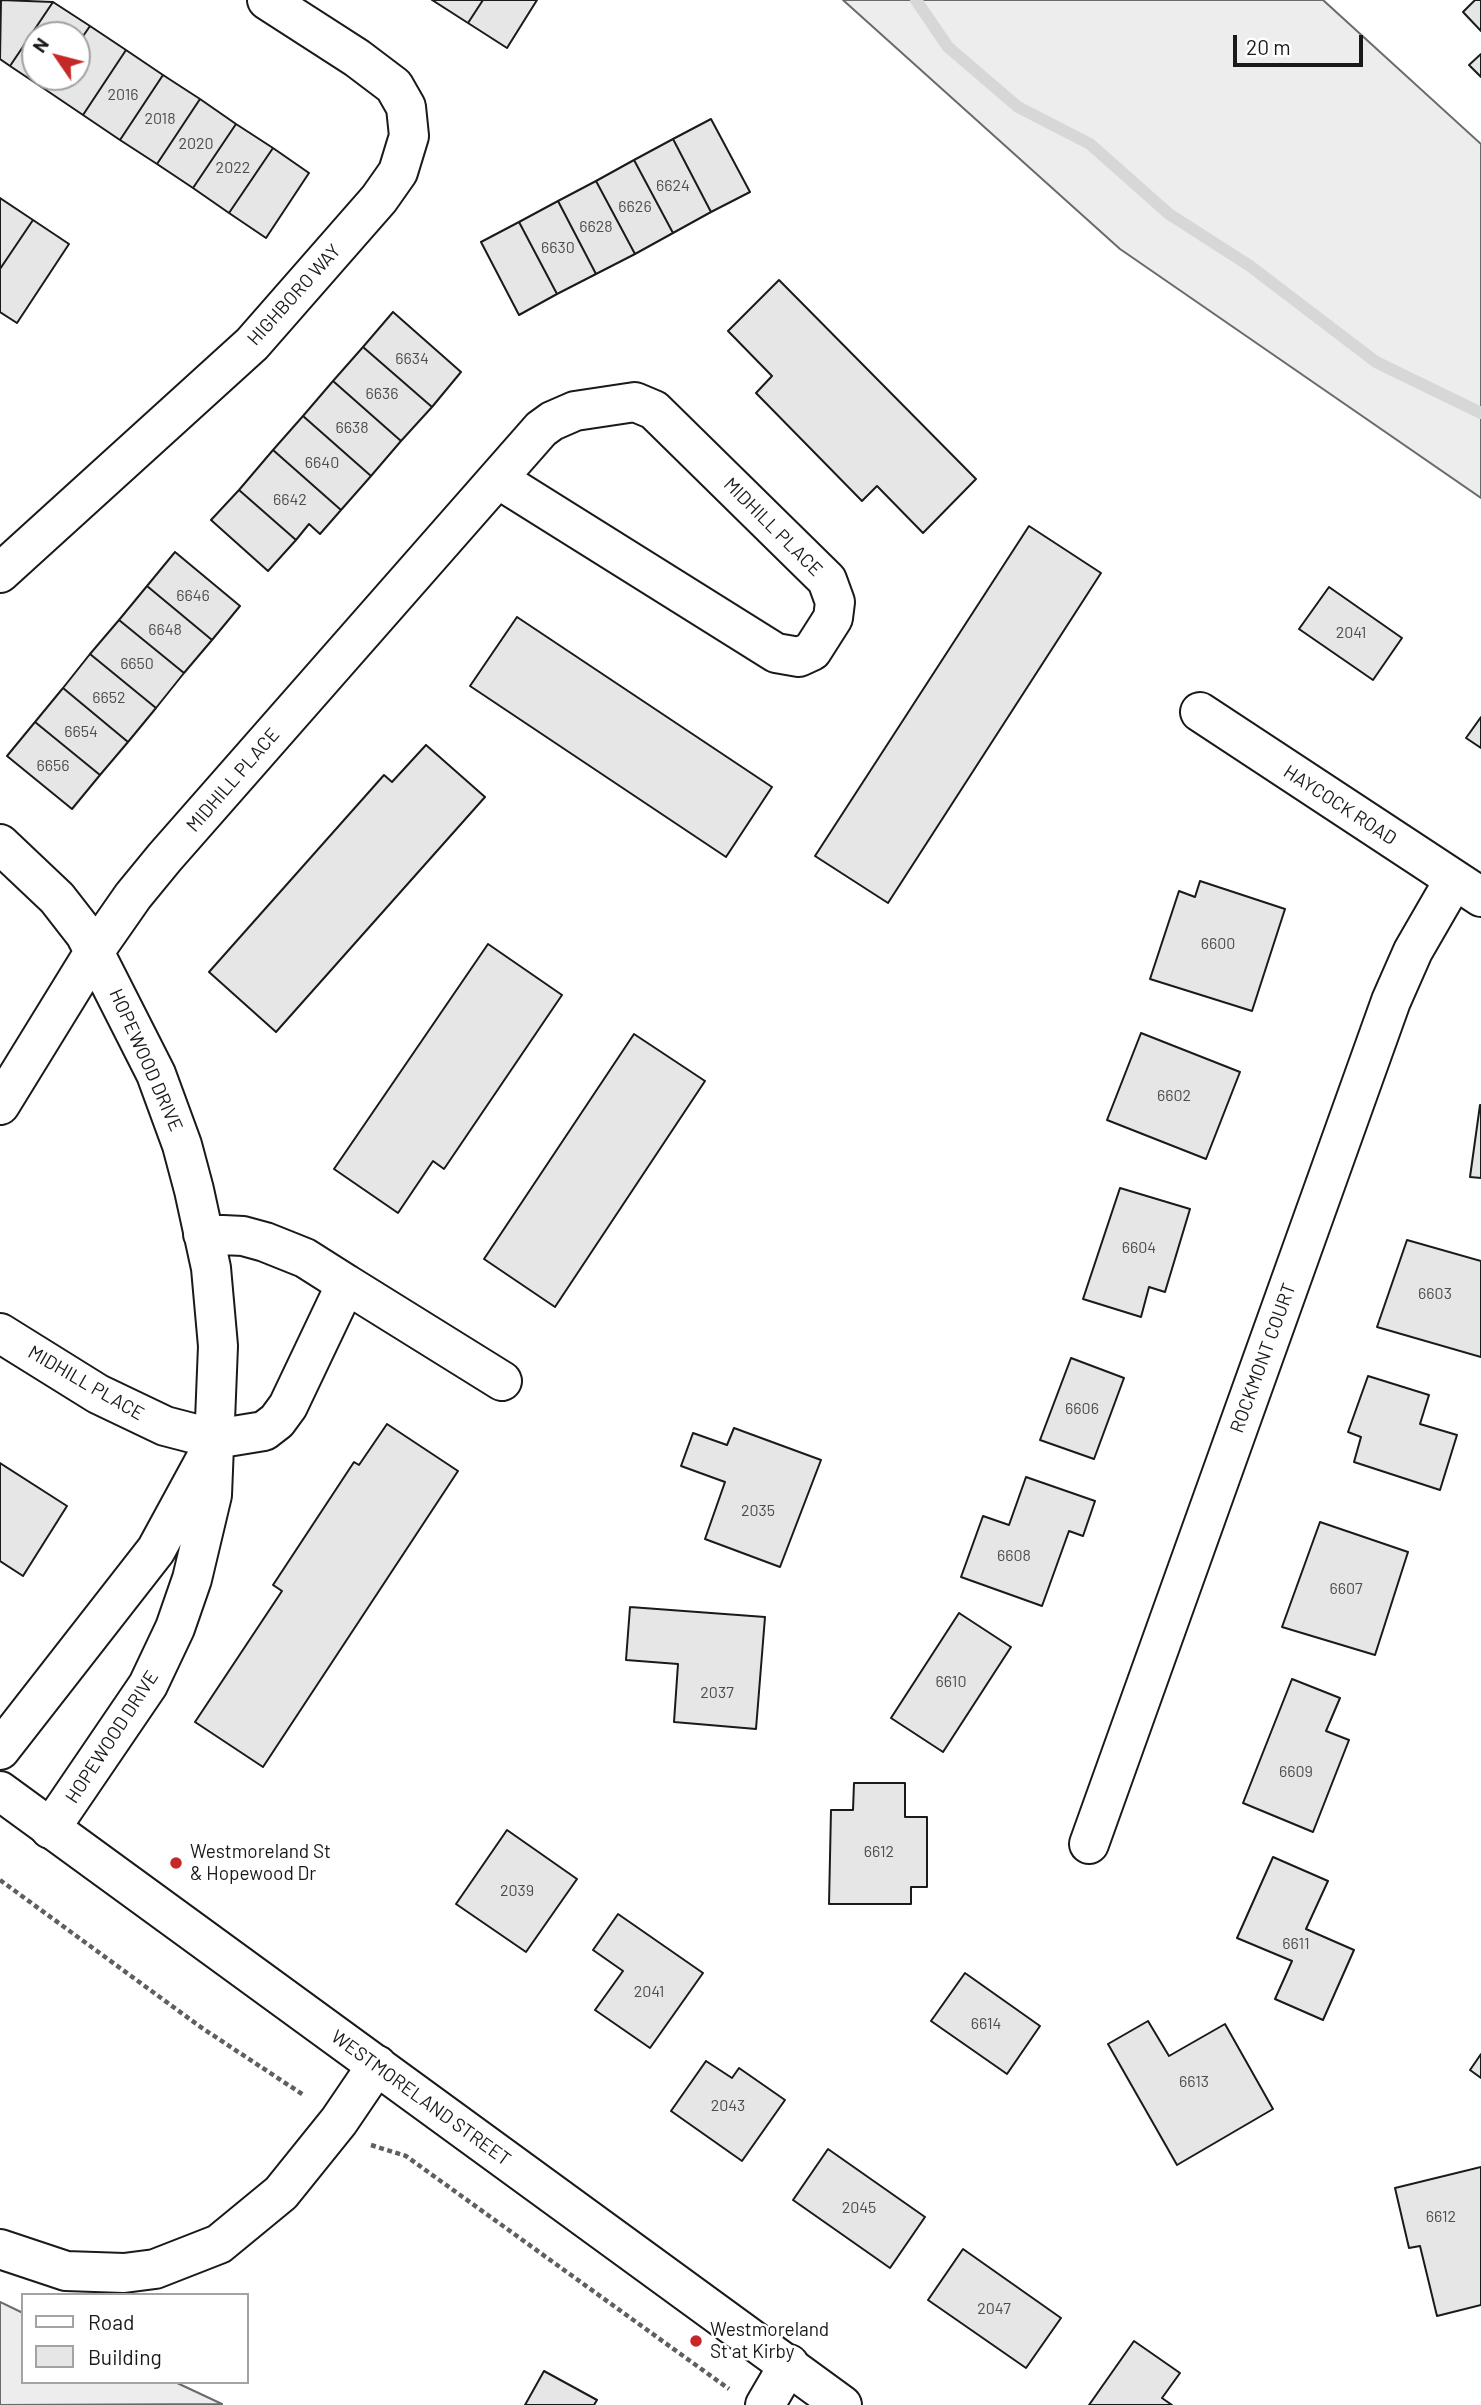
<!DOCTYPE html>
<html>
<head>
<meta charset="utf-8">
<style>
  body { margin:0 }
  #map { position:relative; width:1481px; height:2405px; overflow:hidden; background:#fff; font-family:Barlow,sans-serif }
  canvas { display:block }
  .legend { position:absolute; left:21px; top:2293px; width:228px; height:91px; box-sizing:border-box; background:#fff; border:2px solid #a3a3a3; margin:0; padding:9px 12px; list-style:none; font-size:21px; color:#1a1a1a }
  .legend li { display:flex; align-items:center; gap:14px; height:35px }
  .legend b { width:35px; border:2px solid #a3a3a3 }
  .north { position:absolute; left:21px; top:21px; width:70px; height:70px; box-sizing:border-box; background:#fff; border:2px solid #a3a3a3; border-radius:50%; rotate:305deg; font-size:19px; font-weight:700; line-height:28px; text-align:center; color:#1a1a1a }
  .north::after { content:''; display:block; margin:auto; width:24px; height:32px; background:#c62828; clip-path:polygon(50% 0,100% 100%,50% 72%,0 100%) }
  .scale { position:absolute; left:1233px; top:35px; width:130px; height:32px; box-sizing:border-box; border:4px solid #1a1a1a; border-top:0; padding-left:9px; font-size:21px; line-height:24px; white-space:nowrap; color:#1a1a1a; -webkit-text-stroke:5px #fff; paint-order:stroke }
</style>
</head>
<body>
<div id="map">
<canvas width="1481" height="2405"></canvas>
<ul class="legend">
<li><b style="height:9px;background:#fff"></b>Road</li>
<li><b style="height:19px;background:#e6e6e6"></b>Building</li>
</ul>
<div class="north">N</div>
<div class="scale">20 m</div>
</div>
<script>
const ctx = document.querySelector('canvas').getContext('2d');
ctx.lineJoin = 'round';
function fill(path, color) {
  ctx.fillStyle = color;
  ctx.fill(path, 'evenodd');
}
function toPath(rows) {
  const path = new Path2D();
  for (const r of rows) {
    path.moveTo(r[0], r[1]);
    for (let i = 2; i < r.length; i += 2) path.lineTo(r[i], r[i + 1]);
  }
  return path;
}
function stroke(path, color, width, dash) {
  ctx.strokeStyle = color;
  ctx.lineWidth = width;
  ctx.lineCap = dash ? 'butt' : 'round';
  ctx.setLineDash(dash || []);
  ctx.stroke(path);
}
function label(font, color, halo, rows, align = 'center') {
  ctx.font = font + ' Barlow,sans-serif';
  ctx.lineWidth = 5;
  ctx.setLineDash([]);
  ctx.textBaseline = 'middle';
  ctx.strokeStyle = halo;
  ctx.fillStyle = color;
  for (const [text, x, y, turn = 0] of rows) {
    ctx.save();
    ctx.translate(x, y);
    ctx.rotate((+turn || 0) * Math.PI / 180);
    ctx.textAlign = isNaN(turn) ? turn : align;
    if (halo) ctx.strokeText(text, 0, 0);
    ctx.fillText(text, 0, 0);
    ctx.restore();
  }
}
const built = toPath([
  [843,0,1323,0,1481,144,1481,498,1120,249,843,0],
  [0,2302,23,2313,23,2382,175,2382,222,2404,0,2405,0,2302]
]);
const stream = toPath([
  [916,0,948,47,1018,107,1090,144,1169,214,1250,266,1376,362,1481,413]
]);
const building = toPath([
  [1,0,53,2,10,66,0,59,1,0],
  [432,0,483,0,468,23,432,0],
  [483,0,537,0,507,48,468,23,483,0],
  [1475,0,1481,0,1481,31,1463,12,1475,0],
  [53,2,90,26,77,45,77,35,35,35,35,77,55,77,46,90,10,66,53,2],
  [90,26,126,50,83,115,46,90,55,77,77,77,77,45,90,26],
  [126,50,163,75,120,140,83,115,126,50],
  [1481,54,1481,77,1469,65,1481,54],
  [163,75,200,99,157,164,120,140,163,75],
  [200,99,236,124,193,188,157,164,200,99],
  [711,119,750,192,711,212,673,139,711,119],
  [236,124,273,148,229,213,193,188,236,124],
  [673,139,711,212,673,233,634,160,673,139],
  [273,148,309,173,266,238,229,213,273,148],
  [634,160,673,233,635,254,596,181,634,160],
  [596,181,635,254,596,274,558,201,596,181],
  [0,198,33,220,0,269,0,198],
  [558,201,596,274,557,294,519,222,558,201],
  [33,220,69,244,17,323,0,312,0,269,33,220],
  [519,222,557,294,519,315,481,242,519,222],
  [779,280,976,479,923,533,877,486,862,501,756,393,772,376,728,331,779,280],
  [393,312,461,372,432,407,363,347,393,312],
  [363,347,432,407,401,441,333,381,363,347],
  [333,381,401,441,371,476,303,416,333,381],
  [303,416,371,476,341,510,273,450,303,416],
  [273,450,341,510,320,534,309,524,296,540,239,490,273,450],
  [239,490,296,540,268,571,211,520,239,490],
  [1029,526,1101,573,888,903,815,856,1029,526],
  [175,552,240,606,212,640,147,586,175,552],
  [147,586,212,640,184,673,119,620,147,586],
  [1329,587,1402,638,1373,680,1299,629,1329,587],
  [517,617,772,787,726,857,470,686,517,617],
  [119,620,184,673,156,708,90,654,119,620],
  [90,654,156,708,128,742,63,688,90,654],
  [63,688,128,742,100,775,35,722,63,688],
  [1481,717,1481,748,1466,738,1481,717],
  [35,722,100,775,72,809,7,756,35,722],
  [426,745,485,797,276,1032,209,972,384,775,392,782,426,745],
  [1200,881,1285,909,1252,1011,1150,979,1179,891,1195,897,1200,881],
  [488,944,562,995,444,1169,433,1161,398,1213,334,1169,488,944],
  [1141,1033,1240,1072,1206,1159,1107,1120,1141,1033],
  [634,1034,705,1081,555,1307,484,1259,634,1034],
  [1480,1105,1481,1105,1481,1178,1470,1177,1480,1105],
  [1120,1188,1190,1209,1165,1292,1149,1287,1141,1317,1083,1299,1120,1188],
  [1407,1240,1481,1261,1481,1357,1377,1327,1407,1240],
  [1071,1358,1124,1378,1094,1459,1040,1440,1071,1358],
  [1368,1376,1429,1395,1420,1424,1457,1435,1440,1490,1354,1462,1361,1437,1348,1432,1368,1376],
  [387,1424,458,1471,263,1767,195,1722,282,1591,273,1585,354,1462,359,1465,387,1424],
  [734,1428,821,1460,780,1567,705,1539,725,1482,681,1466,693,1433,727,1445,734,1428],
  [0,1463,67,1506,23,1576,0,1561,0,1463],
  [1026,1477,1095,1501,1083,1536,1069,1531,1042,1606,961,1577,983,1516,1009,1525,1026,1477],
  [1320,1522,1408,1552,1375,1655,1282,1627,1320,1522],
  [630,1607,765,1617,756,1729,674,1722,678,1664,626,1660,630,1607],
  [959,1613,1011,1647,943,1752,891,1718,959,1613],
  [1292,1679,1340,1698,1326,1731,1349,1740,1313,1832,1243,1803,1292,1679],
  [854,1783,905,1783,905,1817,927,1817,927,1887,911,1887,911,1904,829,1904,831,1810,853,1810,854,1783],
  [507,1830,577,1879,526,1952,456,1904,507,1830],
  [1273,1857,1328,1881,1306,1929,1354,1950,1323,2020,1275,1999,1292,1961,1237,1938,1273,1857],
  [618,1914,703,1973,650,2048,595,2010,623,1971,593,1950,618,1914],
  [965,1973,1040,2026,1007,2074,931,2021,965,1973],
  [1148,2021,1169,2056,1225,2024,1273,2109,1177,2165,1108,2044,1148,2021],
  [1481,2054,1481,2078,1470,2070,1481,2054],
  [706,2061,732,2078,739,2068,785,2100,742,2161,671,2111,706,2061],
  [828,2149,925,2217,890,2268,793,2200,828,2149],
  [1481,2167,1481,2305,1437,2316,1420,2246,1409,2248,1395,2188,1481,2167],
  [963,2249,1061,2318,1026,2368,928,2300,963,2249],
  [1134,2341,1180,2373,1162,2398,1172,2405,1089,2405,1134,2341],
  [544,2371,597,2400,594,2405,525,2405,544,2371]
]);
const path = toPath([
  [0,1880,202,2028,305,2096],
  [371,2145,406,2156,729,2389]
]);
const minor = toPath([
  [0,573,252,344,379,199,398,172,409,136,406,107,394,86,357,58,267,0],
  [1200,712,1481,897],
  [0,844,57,898,85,934,156,1074,182,1145,194,1190,211,1268,218,1346,212,1495,192,1579,175,1628,148,1685,50,1829],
  [0,1105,96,949,133,896,165,857,541,429,552,421,575,411,635,402,654,410,827,580,835,602,833,618,812,651,799,657,776,653,498,479],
  [346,1284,502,1381],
  [0,1333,98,1394,165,1426,215,1439,264,1431,277,1421,288,1406,346,1284,305,1258,265,1242,243,1236,203,1234],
  [0,1750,156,1550,205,1460],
  [1089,1844,1391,1001,1413,951,1454,880],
  [0,2249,66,2271,124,2273,155,2269,219,2244,281,2193,339,2121,377,2065],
  [765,2405,789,2364]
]);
const major = toPath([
  [0,1791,842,2405]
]);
const markers = [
  [176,1863,7,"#c62828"],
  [696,2341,7,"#c62828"]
];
const numberNames = [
  ["2016",123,95],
  ["2018",160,119],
  ["2020",196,144],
  ["2022",233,168],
  ["6624",673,186],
  ["6626",635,207],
  ["6628",596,227],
  ["6630",558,248],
  ["6634",412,359],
  ["6636",382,394],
  ["6638",352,428],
  ["6640",322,463],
  ["6642",290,500],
  ["6646",193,596],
  ["6648",165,630],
  ["2041",1351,633],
  ["6650",137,664],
  ["6652",109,698],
  ["6654",81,732],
  ["6656",53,766],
  ["6600",1218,944],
  ["6602",1174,1096],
  ["6604",1139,1248],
  ["6603",1435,1294],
  ["6606",1082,1409],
  ["2035",758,1511],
  ["6608",1014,1556],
  ["6607",1346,1589],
  ["6610",951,1682],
  ["2037",717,1693],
  ["6609",1296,1772],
  ["6612",879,1852],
  ["2039",517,1891],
  ["6611",1296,1944],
  ["2041",649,1992],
  ["6614",986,2024],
  ["6613",1194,2082],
  ["2043",728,2106],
  ["2045",859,2208],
  ["6612",1441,2217],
  ["2047",994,2309]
];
const streetNames = [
  ["HIGHBORO WAY",294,295,-48],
  ["MIDHILL PLACE",773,527,45],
  ["MIDHILL PLACE",233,780,-49],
  ["HAYCOCK ROAD",1340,805,33],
  ["HOPEWOOD DRIVE",146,1060,66],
  ["ROCKMONT COURT",1263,1358,-70],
  ["MIDHILL PLACE",86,1383,30],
  ["HOPEWOOD DRIVE",112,1737,-57],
  ["WESTMORELAND STREET",421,2098,36]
];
const poiNames = [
  ["Westmoreland St",190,1852],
  ["& Hopewood Dr",190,1874],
  ["Westmoreland",710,2330],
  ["St at Kirby",710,2352]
];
fill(built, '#ededed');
stroke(built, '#6a6a6a', 2);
stroke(stream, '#d7d7d7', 12);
fill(building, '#e6e6e6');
stroke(building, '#1a1a1a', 2);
stroke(minor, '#1a1a1a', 42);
stroke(major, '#1a1a1a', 42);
stroke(path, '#5f5f5f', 4.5, [5, 3.5]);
stroke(minor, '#fff', 38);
stroke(major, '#fff', 38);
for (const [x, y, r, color] of markers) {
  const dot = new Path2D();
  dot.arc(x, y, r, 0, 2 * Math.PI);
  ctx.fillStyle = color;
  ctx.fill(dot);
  stroke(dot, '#fff', 2.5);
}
label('16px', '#4d4d4d', null, numberNames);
label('19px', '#1a1a1a', '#fff', streetNames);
label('19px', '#1a1a1a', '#fff', poiNames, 'left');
</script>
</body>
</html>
